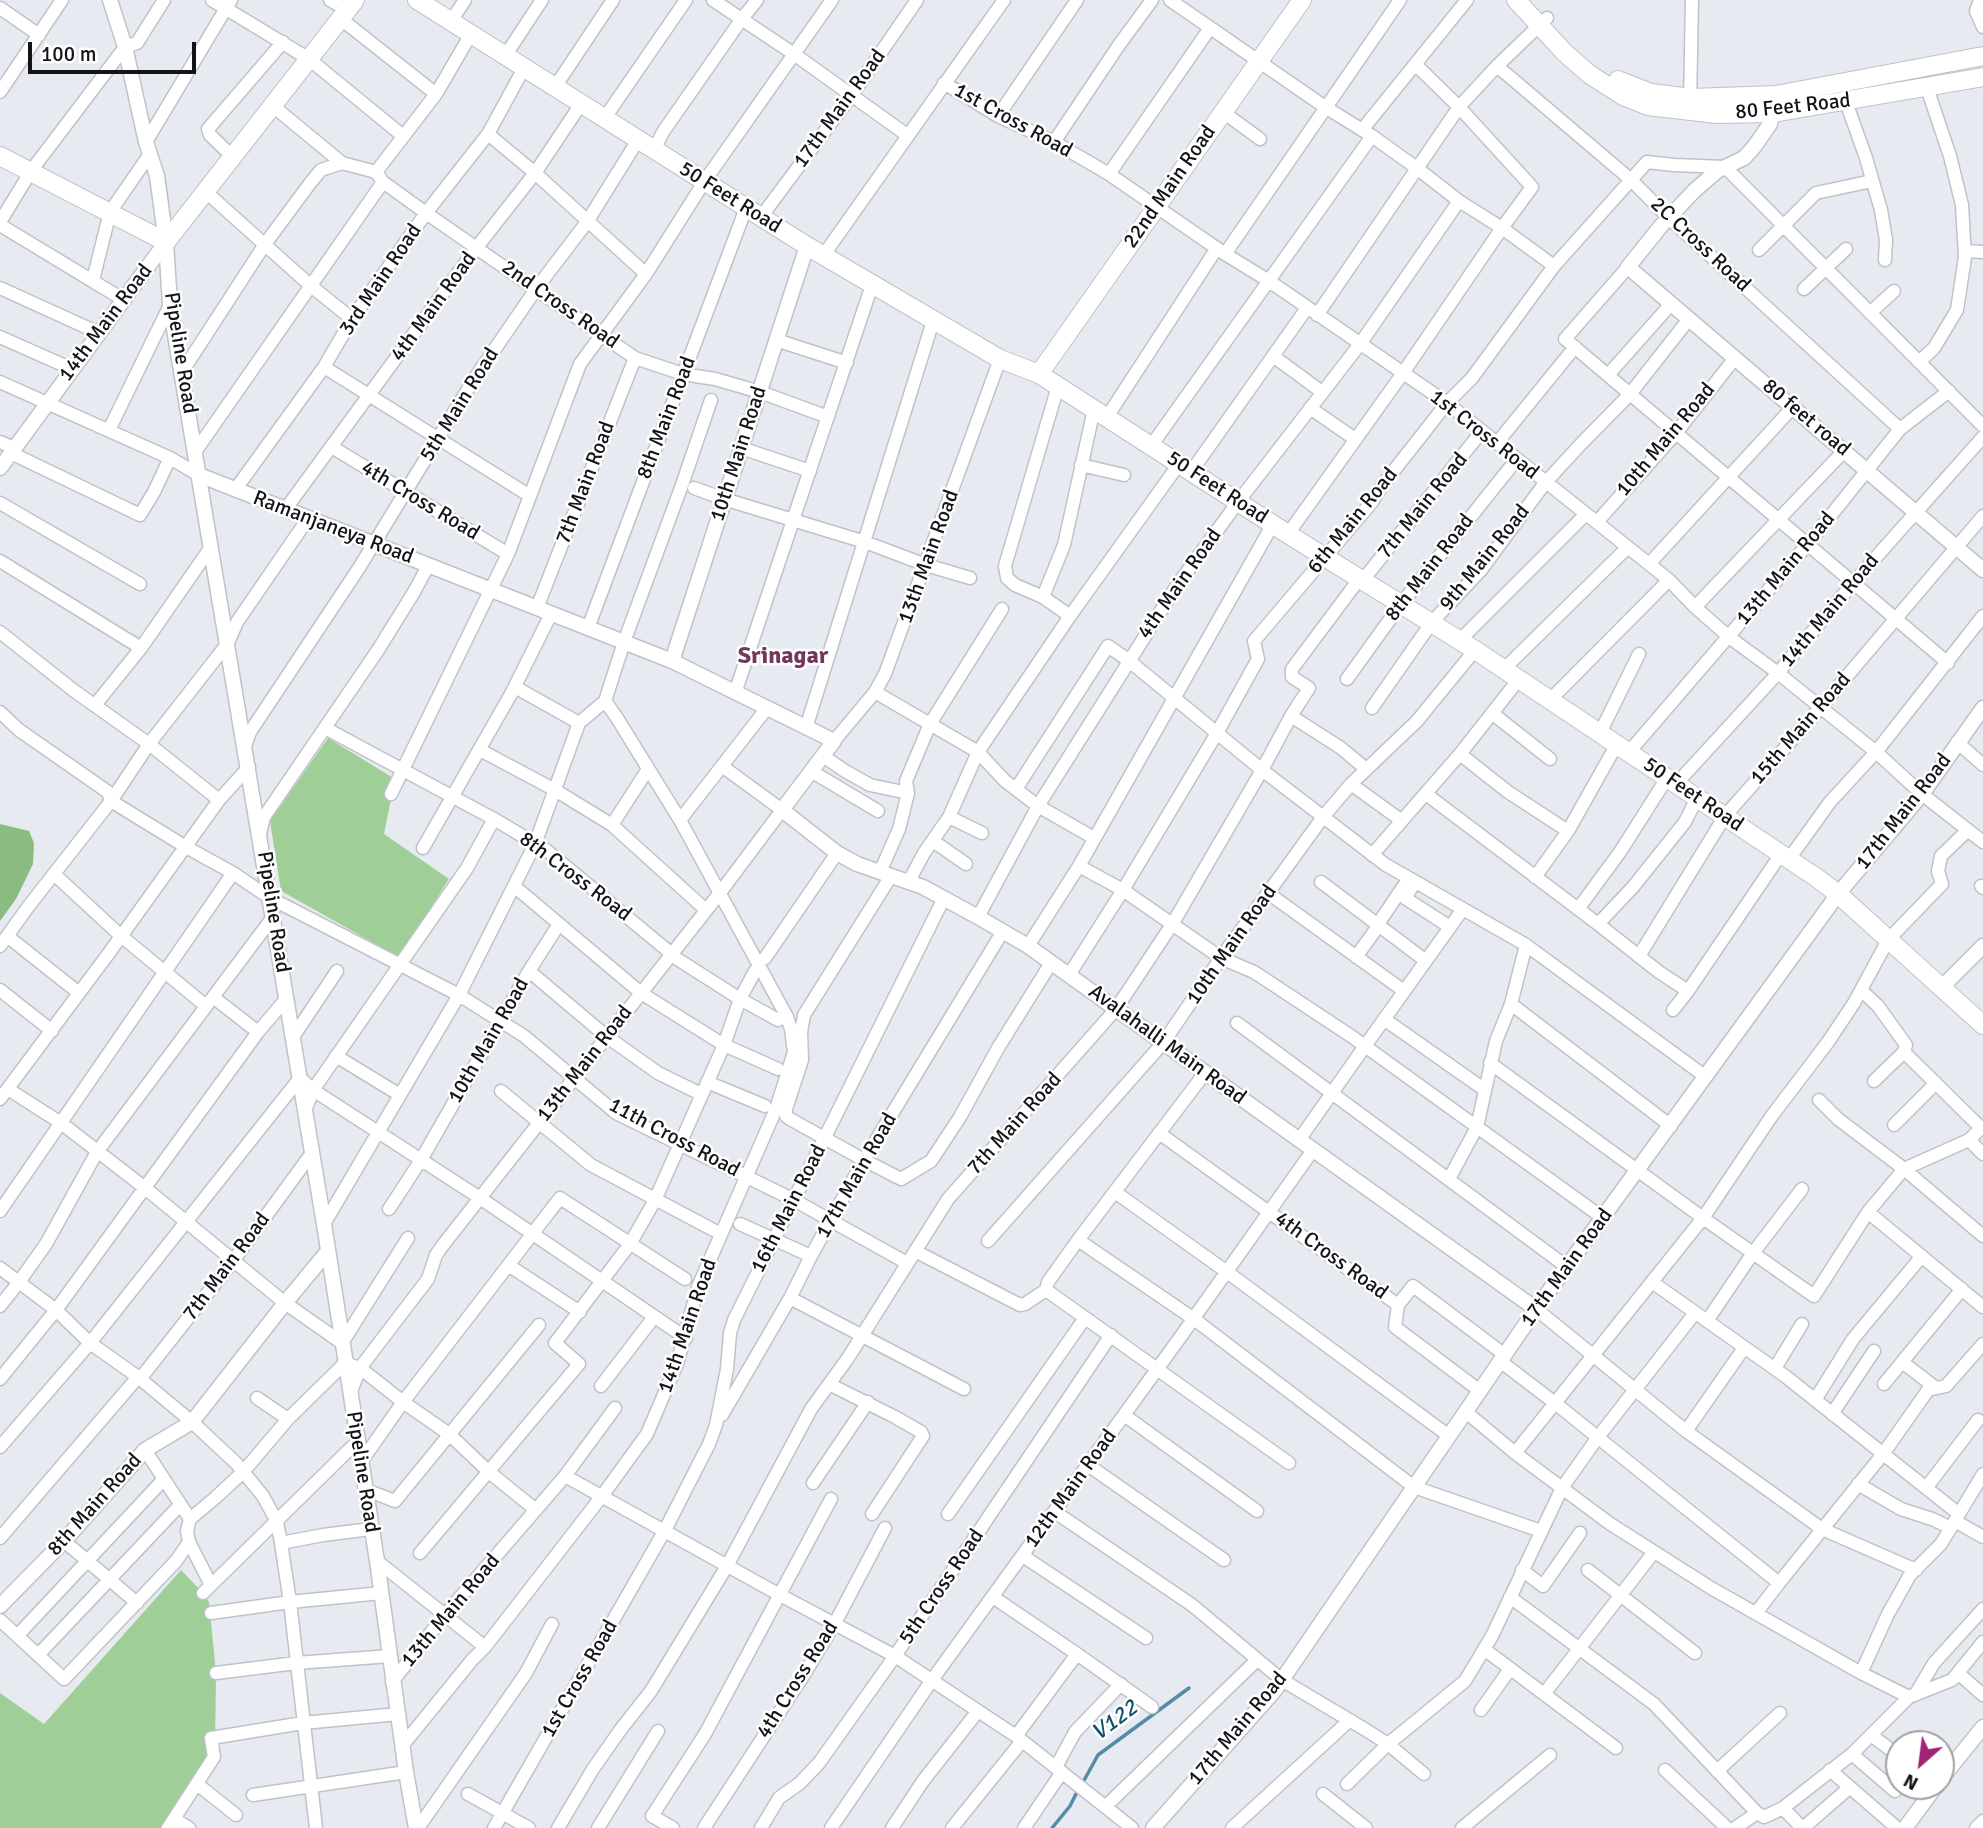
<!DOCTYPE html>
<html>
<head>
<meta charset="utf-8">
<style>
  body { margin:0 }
  #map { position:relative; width:1983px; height:1828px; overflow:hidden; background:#e7eaf1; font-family:Signika,sans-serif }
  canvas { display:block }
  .north { position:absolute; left:1885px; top:1730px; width:70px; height:70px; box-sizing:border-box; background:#fff; border:2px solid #a1a1a2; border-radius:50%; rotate:208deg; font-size:19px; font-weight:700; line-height:28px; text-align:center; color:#131417 }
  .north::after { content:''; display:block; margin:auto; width:24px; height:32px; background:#a12377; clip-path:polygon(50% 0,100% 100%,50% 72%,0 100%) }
  .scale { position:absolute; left:28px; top:42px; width:168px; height:32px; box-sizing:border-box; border:4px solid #131417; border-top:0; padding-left:9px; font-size:21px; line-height:24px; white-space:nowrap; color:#131417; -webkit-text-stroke:5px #fff; paint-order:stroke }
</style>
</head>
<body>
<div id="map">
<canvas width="1983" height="1828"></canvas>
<div class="north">N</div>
<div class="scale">100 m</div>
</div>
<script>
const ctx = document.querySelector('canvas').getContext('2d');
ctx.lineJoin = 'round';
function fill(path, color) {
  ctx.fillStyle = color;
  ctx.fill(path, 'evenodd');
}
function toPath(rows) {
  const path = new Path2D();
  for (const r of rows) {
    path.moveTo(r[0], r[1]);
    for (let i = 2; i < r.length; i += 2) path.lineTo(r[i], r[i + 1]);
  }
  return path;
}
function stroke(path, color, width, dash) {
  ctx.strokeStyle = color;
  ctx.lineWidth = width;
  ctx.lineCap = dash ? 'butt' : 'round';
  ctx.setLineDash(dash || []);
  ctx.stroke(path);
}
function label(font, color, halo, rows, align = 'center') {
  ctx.font = font + ' Signika,sans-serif';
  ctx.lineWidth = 5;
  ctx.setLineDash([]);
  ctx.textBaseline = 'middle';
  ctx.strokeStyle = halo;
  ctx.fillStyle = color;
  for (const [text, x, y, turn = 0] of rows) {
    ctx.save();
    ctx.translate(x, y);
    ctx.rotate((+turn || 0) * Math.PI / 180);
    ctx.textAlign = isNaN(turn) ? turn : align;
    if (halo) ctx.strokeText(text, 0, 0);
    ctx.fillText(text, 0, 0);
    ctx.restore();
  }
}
const green = toPath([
  [328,738,395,779,384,834,449,879,399,957,281,891,270,821],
  [181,1570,203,1593,209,1602,216,1673,215,1752,177,1803,162,1828,0,1828,0,1693,44,1724]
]);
const forest = toPath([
  [0,824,29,831,34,843,33,864,16,899,0,921]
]);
const stream = toPath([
  [1082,1784,1098,1755,1189,1688],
  [1052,1828,1070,1806,1078,1790]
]);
const minor = toPath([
  [212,0,309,59,403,136],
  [330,0,347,10],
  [713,0,794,54,907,135],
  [1170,0,1325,107,1372,136,1418,169,1459,201,1502,228,1554,266],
  [1979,3,1976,11,1983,27],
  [0,8,39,35],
  [341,19,436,94],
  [451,21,465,0],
  [505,56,542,0],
  [1497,66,1630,179,1669,218,1900,429],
  [944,83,998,116,1054,142,1109,174,1225,254,1269,281,1447,403,1669,580,1695,607,1729,637,1778,673,1876,752,1922,794,1983,842],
  [555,87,613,0],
  [0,92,62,0],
  [1846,102,1866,158,1881,210,1886,240,1885,260],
  [1690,105,1692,0],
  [273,106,342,163,376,172,383,182,426,213,635,358,683,374,715,379,760,392,828,417],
  [1223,112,1260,139],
  [998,116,1077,0],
  [604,119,686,0],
  [1362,130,1467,0],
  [488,134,535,173,646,274],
  [146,142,231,0],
  [1054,142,1119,45,1152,0],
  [654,150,663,132,741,20,757,0],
  [233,157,210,135,208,129,283,42],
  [376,172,436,94,471,34],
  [1109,174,1210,28],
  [206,192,311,286,352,319],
  [761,217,851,96,917,0],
  [0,222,31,171,125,47,137,43,164,0],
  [0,225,124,300],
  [1759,250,1816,193,1872,181],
  [1965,251,1983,252],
  [1225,254,1400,0],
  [823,256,1004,0],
  [1628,267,1565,339,1948,663],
  [93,280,110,212,150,154],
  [0,288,99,333],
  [1804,289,1846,249],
  [1870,313,1894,291],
  [1317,315,1459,107,1497,66,1547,18],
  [0,337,72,369],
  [776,340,847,363],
  [1273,356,1322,392],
  [1919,362,1934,348,1957,310,1965,257,1962,205,1950,156,1927,88],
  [324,367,530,496],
  [182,372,265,244,311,182,321,170,342,163],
  [1608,375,1671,304],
  [0,382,170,458,199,475],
  [1058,386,1005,566,1007,578,1015,585,1043,597,1070,616],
  [1310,408,1355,439],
  [1107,417,1217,248],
  [109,430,170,305],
  [0,442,14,448],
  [1497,443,1575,347],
  [1151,446,1372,136],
  [332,447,508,554],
  [741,448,810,471],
  [195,452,383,182],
  [11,453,140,515,154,492,170,458],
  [1081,465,1124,475],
  [1191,472,1307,308],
  [694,488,724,499,865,542,926,565,970,578],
  [235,490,324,367,352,319,426,213,488,134,524,68],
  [0,503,140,584],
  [285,510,477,247,535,173,581,104],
  [1597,522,1676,433,1735,358],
  [1288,534,1403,373,1502,228,1532,187,1459,107,1415,64],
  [0,561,141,648],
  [1649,564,1793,407],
  [1363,580,1482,431],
  [1043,597,1064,545,1094,409],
  [1695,607,1844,451],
  [537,608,635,358],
  [588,628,746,208],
  [0,632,73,690,149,744,219,800],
  [1460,640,1586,514],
  [1504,669,1628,547],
  [1347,679,1401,604,1517,459],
  [515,687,579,723],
  [875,692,978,752,1005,781,1038,806,1094,838],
  [735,693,872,285],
  [1550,700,1669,580],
  [95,705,141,648,211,547],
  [1372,708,1432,622,1481,570,1545,483,1580,445,1630,394,1689,319],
  [0,712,19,730,108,792,111,801,186,847,233,873,270,898,459,995,524,1036,616,1113,794,1200,907,1263],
  [1492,713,1550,759],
  [1291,716,1341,748,1366,769],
  [325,728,494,819,546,850,667,950,671,955,740,999,778,1020],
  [806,728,933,321],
  [1600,733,1639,654],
  [834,741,875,692,885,674,1000,359],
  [1957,742,1983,765],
  [245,746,250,732,359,568,473,381,536,289,587,222,638,140],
  [480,750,555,790,612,825,706,910],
  [1629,752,1808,544,1900,429,1949,391],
  [1460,754,1508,792,1568,831],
  [823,756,845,771,870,785,908,793],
  [811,771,878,811],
  [1351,784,1402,821],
  [1676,784,1778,673,1853,583,1983,437],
  [1016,789,1108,646,1128,660,1262,770,1386,865,1526,945,1706,1077],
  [391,794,508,554,580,364,646,274,704,182,832,0],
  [1426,794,1598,924,1659,972,1688,991],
  [949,817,982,833],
  [680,820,767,708],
  [612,825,648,769],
  [260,834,264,817,378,650,414,592,428,566],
  [933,841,966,864],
  [423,848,511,694,551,614],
  [1372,855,1460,754,1519,679],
  [1789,859,1830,802,1876,752,1983,616],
  [1079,866,1123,890,1221,958,1254,972,1351,1036,1603,1218],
  [880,872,899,829,908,793,906,781,930,724,1002,609],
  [54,874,121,936,206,1006],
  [891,876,804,1015,801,1032,802,1060,786,1109,786,1116,790,1119,864,1160,901,1179,931,1161,960,1117,998,1048,1051,963],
  [1535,877,1568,831,1617,744],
  [909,881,924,853,949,817,978,752,1070,616,1179,464],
  [1321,882,1426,961],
  [1415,882,1405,898,1450,927],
  [514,886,641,993,724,1045,778,1069],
  [1981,886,1983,888],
  [1268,893,1404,991],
  [1578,909,1620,852,1667,778],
  [978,917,1038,806,1176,587,1238,502,1360,344,1459,201],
  [1378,924,1405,884],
  [1598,924,1633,887,1685,822,1697,798],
  [7,936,79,993],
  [0,946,28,907,111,801,149,744,228,643,237,622,305,523,306,518],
  [1028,946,1079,866,1273,524],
  [1639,956,1725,816,1820,708,1983,516],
  [1356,957,1379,925],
  [765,958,837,853],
  [529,971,606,1036,658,1073,701,1094],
  [1069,975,1123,890,1217,733,1258,659,1254,641,1372,502,1381,487,1447,403,1472,378,1554,266,1647,162,1674,165,1725,167,1983,426],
  [0,990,52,1031],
  [213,997,258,1032],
  [1511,1004,1671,1126],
  [1673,1010,1688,991,1781,854],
  [1384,1019,1485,1090],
  [1237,1023,1567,1267],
  [293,1037,337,971],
  [336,1056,400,1095],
  [1490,1063,1703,1218,1814,1296,1868,1212,1904,1169,1969,1140,1981,1128,1904,1052,1906,1045,1878,1006,1861,990],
  [1205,1073,1078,1240,1048,1282,1046,1290,1289,1463],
  [1874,1081,1904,1052],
  [707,1082,765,1106],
  [8,1089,61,1123,145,1188,285,1303,342,1343,408,1238],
  [501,1091,591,1165,721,1234],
  [0,1099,109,953,219,800,249,767],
  [1819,1100,1838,1119,1904,1169,1983,1236],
  [305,1111,313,1090,467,868,494,819],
  [1894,1125,1936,1083],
  [1159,1133,1398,1305,1395,1327,1480,1391],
  [1299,1140,1365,1046,1463,909],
  [1969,1140,1983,1154],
  [1449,1179,1477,1127,1496,1041,1511,1004,1526,945],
  [1115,1192,1227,1272,1449,1436],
  [389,1209,421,1160,529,971,559,924],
  [0,1211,233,873],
  [1868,1212,1983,1307],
  [324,1224,459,995,535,844,579,723,605,701],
  [740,1224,811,1256],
  [1078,1240,1194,1319,1414,1487,1541,1531],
  [988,1241,1163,1043,1221,958,1323,817,1351,784,1417,721,1475,650],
  [915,1251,1020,1305,1025,1304,1046,1290],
  [508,1265,580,1312],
  [0,1268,56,1310,90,1343,138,1377,192,1422,236,1463,263,1496,277,1522,281,1543,290,1602,316,1828],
  [1652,1282,1785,1376,1959,1514],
  [790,1298,964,1389],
  [1398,1305,1413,1286,1505,1355],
  [0,1306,19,1282,46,1244,97,1152,273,917],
  [1536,1309,1686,1431,1822,1529,1916,1570],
  [1707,1321,1753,1253,1802,1189],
  [1500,1361,1555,1403,1779,1583,1756,1613],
  [1902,1362,1936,1388],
  [1775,1368,1802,1324],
  [0,1379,56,1310,258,1032,287,998],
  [140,1379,233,1261,312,1153],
  [829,1384,895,1417,921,1432,923,1436,872,1514],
  [1884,1384,1962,1289],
  [601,1386,654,1317],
  [350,1394,360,1368,428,1279,436,1255,443,1245,719,894,782,810,722,766],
  [257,1398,288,1419],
  [1815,1400,1853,1339,1922,1256],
  [1466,1412,1515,1453,1609,1523,1711,1588,1861,1673,1909,1697],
  [1832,1414,1874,1351],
  [722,1415,790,1298,811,1256,864,1160,1003,931],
  [1124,1415,1257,1511],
  [1686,1431,1744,1348],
  [0,1447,90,1343,300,1078,313,1090,480,1198,686,1338],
  [1515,1453,1703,1218,1771,1117,1828,1042,1854,1003,1888,940,1942,884,1938,871,1941,856,1968,830],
  [361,1462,403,1402,560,1198,685,1279],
  [1088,1465,1224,1560],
  [565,1476,780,1595,895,1656,1016,1736,1132,1828],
  [813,1483,868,1402],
  [1858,1484,1901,1509,1932,1519,1951,1528],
  [1926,1488,1978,1420],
  [366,1497,374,1493,395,1501,539,1325],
  [1055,1512,1192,1605,1282,1680,1366,1730,1388,1744,1424,1774],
  [948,1514,1085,1318],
  [190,1519,215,1498,243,1472,288,1419,345,1363,360,1368,403,1402,449,1434,489,1472,536,1510],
  [1955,1521,1983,1537],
  [0,1538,138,1377],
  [64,1541,137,1603],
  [189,1542,211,1585],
  [281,1543,323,1535,371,1529],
  [420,1553,579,1364,555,1343,630,1244,655,1200,724,1045,740,999,755,971],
  [1023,1556,1146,1638],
  [377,1561,485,1647],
  [1522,1570,1543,1586,1580,1533],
  [1588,1570,1695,1653],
  [1779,1583,1883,1454,1928,1390,1946,1386,1983,1344],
  [203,1593,357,1442],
  [993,1597,1077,1654,1152,1707],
  [1510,1597,1654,1704,1757,1813,1764,1817,1783,1808,1852,1754,1909,1697,1952,1680,1983,1642],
  [211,1613,290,1602,381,1593],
  [0,1620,64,1679,176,1561,189,1542,187,1531,190,1519,145,1450],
  [17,1636,164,1479],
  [1484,1649,1616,1748],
  [38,1655,180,1505],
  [216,1673,296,1663,390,1656],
  [1861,1673,1888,1614,1910,1575,1941,1544,1983,1474],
  [1958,1673,1983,1695],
  [392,1682,444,1616,565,1476,615,1408],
  [1544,1694,1654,1552],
  [1915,1695,1934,1663,1983,1609],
  [1481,1710,1510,1669],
  [1871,1735,1899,1756],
  [1016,1736,1077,1654],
  [402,1746,472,1660,485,1647,602,1496,647,1434,677,1364,698,1287,776,1109,794,1052,791,1029,787,1017,680,820,617,718,605,701,624,642,682,485,711,400],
  [1852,1754,1895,1791],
  [1056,1767,1075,1732,1121,1684],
  [1665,1770,1727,1828],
  [1830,1770,1897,1828],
  [1717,1771,1780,1713],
  [197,1784,236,1815],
  [1347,1784,1388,1744,1465,1681,1492,1636,1562,1488,1598,1437,1695,1313],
  [468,1794,529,1828],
  [1323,1794,1366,1828],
  [253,1795,406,1772],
  [1105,1807,1257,1660],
  [1783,1808,1802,1828],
  [174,1819,189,1828],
  [168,1828,214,1757,211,1738,303,1723,398,1714],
  [418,1828,526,1673,552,1624],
  [494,1828,665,1530,709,1444,716,1425,727,1369,730,1333,734,1320,944,898],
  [558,1828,593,1769,621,1729,651,1691,727,1566,811,1409,848,1358,948,1199,1116,1009,1173,923,1262,770,1291,716,1309,688,1292,677,1292,669,1360,578],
  [598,1828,658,1731],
  [673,1828,652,1816,705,1734,831,1499],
  [704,1828,805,1673,835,1623,885,1528],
  [761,1828,779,1798,800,1783,819,1763,895,1656,1111,1335],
  [831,1828,932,1680,1179,1339,1313,1150],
  [892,1828,923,1781,978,1711],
  [952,1828,1022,1741],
  [1024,1828,1062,1772],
  [1232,1828,1350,1720],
  [1462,1828,1550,1755],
  [1735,1828,1757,1813],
  [1803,1828,1849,1788],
  [1976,1828,1983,1821]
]);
const tertiary = toPath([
  [110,0,125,47,146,142,157,176,166,242,170,305,324,1224,377,1561,406,1772,416,1828],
  [1775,104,1770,124,1754,147,1744,158,1717,171,1694,191,1661,226,1628,267,1983,570],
  [0,468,166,242],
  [199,475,672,661,834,741,782,810,837,853,857,864,923,887,978,917,1028,946,1536,1309],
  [672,661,807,246],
  [1941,988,1983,946],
  [0,1606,64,1541,145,1450,192,1422,285,1303,328,1251],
  [1941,1779,1983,1727],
  [1153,1828,1275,1690,1536,1309,1838,894,1922,794,1983,708],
  [1905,1828,1936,1786]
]);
const secondary = toPath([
  [417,0,807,246,1000,359,1039,374,1294,538,1475,650,1817,878,1838,894,1983,1025],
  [1516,0,1565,53,1589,74,1623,96,1648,106,1717,114,1773,113,1983,77],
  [1618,80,1651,93,1691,98,1776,95,1983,56],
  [0,156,166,242,355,0],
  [1039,374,1302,0]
]);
const streetNames = [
  ["80 Feet Road",1793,107,-6],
  ["17th Main Road",840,109,-54],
  ["1st Cross Road",1013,121,29],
  ["22nd Main Road",1170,187,-55],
  ["50 Feet Road",730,198,32],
  ["2C Cross Road",1700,245,43],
  ["3rd Main Road",381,280,-56],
  ["2nd Cross Road",560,305,35],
  ["4th Main Road",434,307,-54],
  ["14th Main Road",106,323,-53],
  ["Pipeline Road",180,353,81],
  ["5th Main Road",460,405,-58],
  ["8th Main Road",667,418,-69],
  ["80 feet road",1806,418,40],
  ["1st Cross Road",1484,435,38],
  ["10th Main Road",1666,440,-50],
  ["10th Main Road",739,454,-72],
  ["7th Main Road",586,483,-69],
  ["50 Feet Road",1217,488,33],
  ["4th Cross Road",420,501,31],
  ["7th Main Road",1423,506,-51],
  ["6th Main Road",1353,521,-51],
  ["Ramanjaneya Road",333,528,21],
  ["13th Main Road",929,557,-70],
  ["9th Main Road",1485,558,-51],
  ["8th Main Road",1430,568,-52],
  ["13th Main Road",1786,569,-50],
  ["4th Main Road",1180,584,-55],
  ["14th Main Road",1830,611,-50],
  ["15th Main Road",1801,729,-49],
  ["50 Feet Road",1693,795,34],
  ["17th Main Road",1904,812,-52],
  ["8th Cross Road",575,877,37],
  ["Pipeline Road",273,912,81],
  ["10th Main Road",1232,945,-55],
  ["10th Main Road",489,1041,-60],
  ["Avalahalli Main Road",1167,1045,36],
  ["13th Main Road",585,1064,-52],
  ["7th Main Road",1015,1124,-48],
  ["11th Cross Road",674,1138,28],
  ["17th Main Road",857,1176,-60],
  ["16th Main Road",789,1209,-63],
  ["4th Cross Road",1331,1256,36],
  ["7th Main Road",227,1267,-53],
  ["17th Main Road",1567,1268,-54],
  ["14th Main Road",688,1326,-71],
  ["Pipeline Road",362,1472,81],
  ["12th Main Road",1071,1489,-54],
  ["8th Main Road",95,1505,-48],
  ["5th Cross Road",942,1587,-56],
  ["13th Main Road",451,1611,-50],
  ["1st Cross Road",580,1679,-60],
  ["4th Cross Road",798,1680,-58],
  ["17th Main Road",1238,1729,-50]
];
const waterNames = [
  ["V122",1115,1721,-37]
];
const quarterNames = [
  ["Srinagar",783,657]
];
fill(green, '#9fce96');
fill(forest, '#8abb81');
stroke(stream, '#528ca6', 3.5);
stroke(minor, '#bfc2c8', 15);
stroke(tertiary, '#bfc2c8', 17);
stroke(secondary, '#bfc2c8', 20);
stroke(minor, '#fff', 12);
stroke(tertiary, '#fff', 14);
stroke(secondary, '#fff', 18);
label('21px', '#131417', '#fff', streetNames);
label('italic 23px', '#0e536c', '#fff', waterNames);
label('bold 24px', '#75365c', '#fff', quarterNames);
</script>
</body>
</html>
